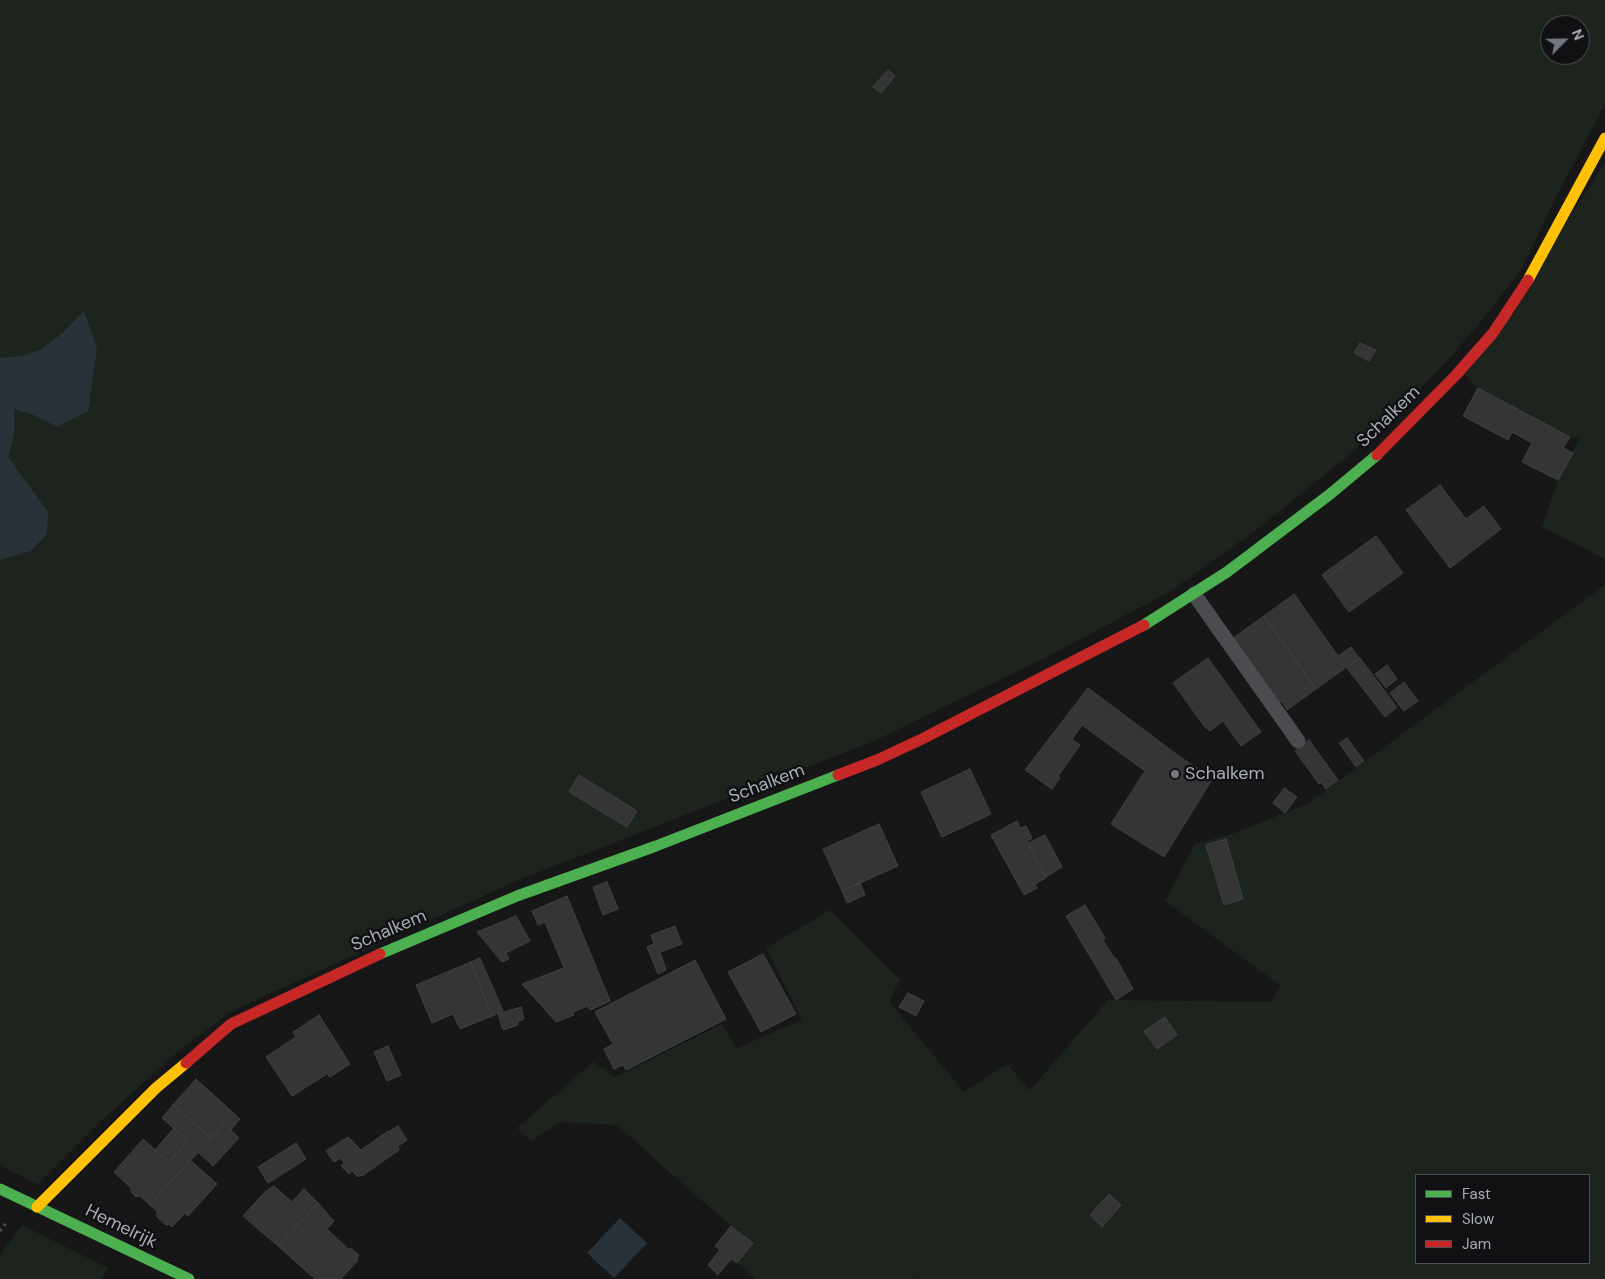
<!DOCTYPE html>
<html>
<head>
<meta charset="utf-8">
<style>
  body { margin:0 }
  #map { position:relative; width:1605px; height:1279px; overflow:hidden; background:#171717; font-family:"DM Sans",sans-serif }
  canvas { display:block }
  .legend { position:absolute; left:1415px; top:1174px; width:175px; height:90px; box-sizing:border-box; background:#111113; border:1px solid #4d4f55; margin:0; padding:6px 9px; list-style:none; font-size:15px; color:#a8adb8 }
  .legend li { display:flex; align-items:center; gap:10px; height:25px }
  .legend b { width:25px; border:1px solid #4d4f55 }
  .north { position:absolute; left:1540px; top:15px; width:50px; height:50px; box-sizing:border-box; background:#111113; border:1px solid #4d4f55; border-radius:50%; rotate:67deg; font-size:14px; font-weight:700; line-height:20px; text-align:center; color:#a8adb8 }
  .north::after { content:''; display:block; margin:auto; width:18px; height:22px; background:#757880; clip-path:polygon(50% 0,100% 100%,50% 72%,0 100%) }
</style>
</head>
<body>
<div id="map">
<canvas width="1605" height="1279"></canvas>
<ul class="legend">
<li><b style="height:6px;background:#4caf50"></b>Fast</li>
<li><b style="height:6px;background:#ffc107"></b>Slow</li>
<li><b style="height:6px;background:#c62828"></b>Jam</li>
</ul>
<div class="north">N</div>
</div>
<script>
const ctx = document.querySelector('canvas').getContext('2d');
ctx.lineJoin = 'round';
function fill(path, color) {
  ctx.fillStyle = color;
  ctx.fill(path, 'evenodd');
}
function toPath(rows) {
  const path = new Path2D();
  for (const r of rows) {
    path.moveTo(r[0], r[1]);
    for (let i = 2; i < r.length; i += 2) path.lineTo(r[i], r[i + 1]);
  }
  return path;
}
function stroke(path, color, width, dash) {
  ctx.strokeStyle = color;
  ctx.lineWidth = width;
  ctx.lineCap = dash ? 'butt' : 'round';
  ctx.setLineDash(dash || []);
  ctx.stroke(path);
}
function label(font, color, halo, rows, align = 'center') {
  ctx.font = font + ' "DM Sans",sans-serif';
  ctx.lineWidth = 5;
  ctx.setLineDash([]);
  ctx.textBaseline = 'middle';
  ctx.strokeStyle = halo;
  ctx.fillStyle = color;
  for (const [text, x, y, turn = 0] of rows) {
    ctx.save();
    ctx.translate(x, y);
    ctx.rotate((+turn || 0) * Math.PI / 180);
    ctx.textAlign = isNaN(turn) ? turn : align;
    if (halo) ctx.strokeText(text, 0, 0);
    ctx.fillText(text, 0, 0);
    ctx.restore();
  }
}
const green = toPath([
  [0,0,1605,0,1605,105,1560,189,1520,272,1478,325,1438,371,1354,451,1255,531,1171,591,1049,656,872,742,516,881,230,1012,180,1050,102,1120,38,1184,0,1166],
  [1550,25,1580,25,1580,55,1550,55],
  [1605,163,1605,559,1542,527,1558,480,1579,439,1570,437,1478,388,1465,375],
  [1605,585,1605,1279,916,1279,915,1278,913,1279,756,1279,737,1263,753,1243,695,1195,617,1125,560,1122,531,1141,517,1128,593,1062,615,1077,722,1024,737,1048,802,1020,766,948,830,910,900,980,889,1002,964,1092,1007,1064,1030,1090,1108,1000,1270,1002,1281,986,1165,901,1195,844,1229,835,1307,804],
  [1416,1175,1589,1175,1589,1263,1416,1263],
  [22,1225,108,1268,102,1279,0,1279,0,1255]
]);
const water = toPath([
  [84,311,97,349,88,411,57,427,34,415,14,409,14,435,8,457,48,512,47,534,31,551,0,560,0,358,22,356,40,350,64,332],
  [620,1218,647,1243,614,1278,587,1253]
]);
const building = toPath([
  [888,70,895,76,881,93,873,87,888,70],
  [1360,343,1376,350,1369,361,1354,353,1360,343],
  [1478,388,1570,437,1563,448,1573,453,1558,480,1522,462,1532,443,1512,432,1508,440,1463,416,1478,388],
  [1440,485,1466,519,1484,506,1501,529,1450,568,1406,510,1440,485],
  [1376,536,1403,573,1349,612,1325,579,1351,560,1348,556,1376,536],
  [1348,556,1351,560,1325,579,1322,575,1348,556],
  [1294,594,1338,656,1351,647,1359,658,1316,689,1264,616,1294,594],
  [1264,616,1316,689,1287,710,1282,701,1280,702,1233,638,1264,616],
  [1208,658,1261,732,1241,746,1223,721,1210,731,1205,727,1173,683,1208,658],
  [1360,658,1396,706,1396,708,1385,717,1347,668,1360,658],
  [1387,665,1397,679,1386,688,1375,674,1387,665],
  [1404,682,1418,701,1404,711,1390,693,1404,682],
  [1088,688,1180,757,1213,778,1164,857,1111,824,1145,771,1082,725,1072,739,1080,745,1058,776,1060,778,1052,789,1025,770,1088,688],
  [1347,738,1364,761,1356,767,1339,743,1347,738],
  [1309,740,1338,780,1326,789,1321,782,1319,784,1295,751,1309,740],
  [970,769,991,814,942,837,921,792,970,769],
  [579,775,637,811,627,827,569,792,579,775],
  [1284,788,1297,797,1285,813,1273,803,1284,788],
  [1017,821,1020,828,1026,826,1032,838,1027,841,1046,878,1035,884,1037,888,1024,895,991,835,1017,821],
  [879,824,898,866,842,891,823,849,879,824],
  [1045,835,1062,867,1046,877,1028,843,1045,835],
  [1226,839,1243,899,1224,905,1206,845,1226,839],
  [607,882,618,909,603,915,593,887,607,882],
  [860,883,865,895,847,903,842,891,860,883],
  [567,896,610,1001,590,1010,588,1006,573,1012,574,1015,556,1022,522,984,564,968,545,922,538,925,532,911,567,896],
  [1085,905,1105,938,1103,940,1115,959,1116,958,1133,989,1116,1000,1066,916,1085,905],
  [516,916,530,941,506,953,509,959,502,962,477,932,516,916],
  [675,926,682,944,660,952,666,970,658,974,647,947,654,944,651,935,675,926],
  [763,954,796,1014,761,1032,728,972,763,954],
  [480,958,503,1011,492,1016,471,962,480,958],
  [695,960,726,1019,626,1070,623,1065,614,1069,604,1049,613,1044,595,1012,695,960],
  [471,962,492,1016,460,1029,453,1014,432,1023,416,985,471,962],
  [908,993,924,1001,916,1016,899,1007,908,993],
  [521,1007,524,1019,517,1022,518,1025,503,1030,498,1014,521,1007],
  [319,1015,350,1064,330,1077,327,1074,292,1096,266,1057,296,1037,293,1032,319,1015],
  [1165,1017,1177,1035,1157,1049,1144,1031,1165,1017],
  [388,1046,401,1075,387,1081,374,1052,388,1046],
  [196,1079,240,1119,231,1130,224,1123,211,1138,173,1105,196,1079],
  [173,1105,211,1138,150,1205,140,1196,136,1197,131,1192,131,1188,114,1172,143,1139,169,1162,188,1141,162,1118,173,1105],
  [224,1123,239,1138,213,1166,198,1152,224,1123],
  [398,1126,407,1140,398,1146,399,1150,362,1176,361,1175,358,1177,352,1171,349,1174,341,1166,344,1163,341,1158,334,1162,326,1151,348,1137,361,1150,388,1131,388,1132,398,1126],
  [174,1128,188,1141,169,1162,155,1150,174,1128],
  [296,1143,306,1159,268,1183,258,1167,296,1143],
  [190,1160,217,1184,188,1216,185,1213,172,1227,169,1224,166,1225,157,1217,157,1211,150,1205,190,1160],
  [274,1186,292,1202,304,1189,318,1203,278,1246,243,1216,266,1191,274,1186],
  [1109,1194,1121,1205,1102,1227,1090,1215,1109,1194],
  [318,1203,334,1221,327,1229,349,1250,351,1248,359,1255,357,1258,358,1260,341,1279,315,1279,278,1246,318,1203],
  [731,1226,753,1243,737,1263,731,1259,718,1275,708,1265,720,1250,715,1246,731,1226]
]);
const path = toPath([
  [0,1231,6,1223]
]);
const lane = toPath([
  [1194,594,1298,741]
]);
const fast = toPath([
  [1144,625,1227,572,1329,495,1377,455],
  [380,954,517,896,656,846,838,775],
  [0,1189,189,1279]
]);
const slow = toPath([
  [1528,280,1605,138],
  [37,1207,156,1088,186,1063]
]);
const jam = toPath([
  [1377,455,1456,375,1493,333,1528,280],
  [838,775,877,760,922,739,1144,625],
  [186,1063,231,1024,380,954]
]);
const markers = [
  [1175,774,5,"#757880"]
];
const streetNames = [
  ["Schalkem",1389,417,-44],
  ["Schalkem",767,784,-21],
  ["Schalkem",389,931,-23],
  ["Hemelrijk",121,1227,26]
];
const poiNames = [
  ["Schalkem",1185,774]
];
fill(green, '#1d241e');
fill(water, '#2a3239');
fill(building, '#353536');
stroke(building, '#3f4043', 1);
stroke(path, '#4d4e52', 3, [2.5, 4]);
stroke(lane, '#4b4c50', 15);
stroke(fast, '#4caf50', 11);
stroke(slow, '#ffc107', 11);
stroke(jam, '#c62828', 11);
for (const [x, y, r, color] of markers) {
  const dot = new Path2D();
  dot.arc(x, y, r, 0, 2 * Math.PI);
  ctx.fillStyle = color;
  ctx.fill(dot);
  stroke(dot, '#111113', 2);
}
label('18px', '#a8adb8', '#111113', streetNames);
label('18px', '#a8adb8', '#111113', poiNames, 'left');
</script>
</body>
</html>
